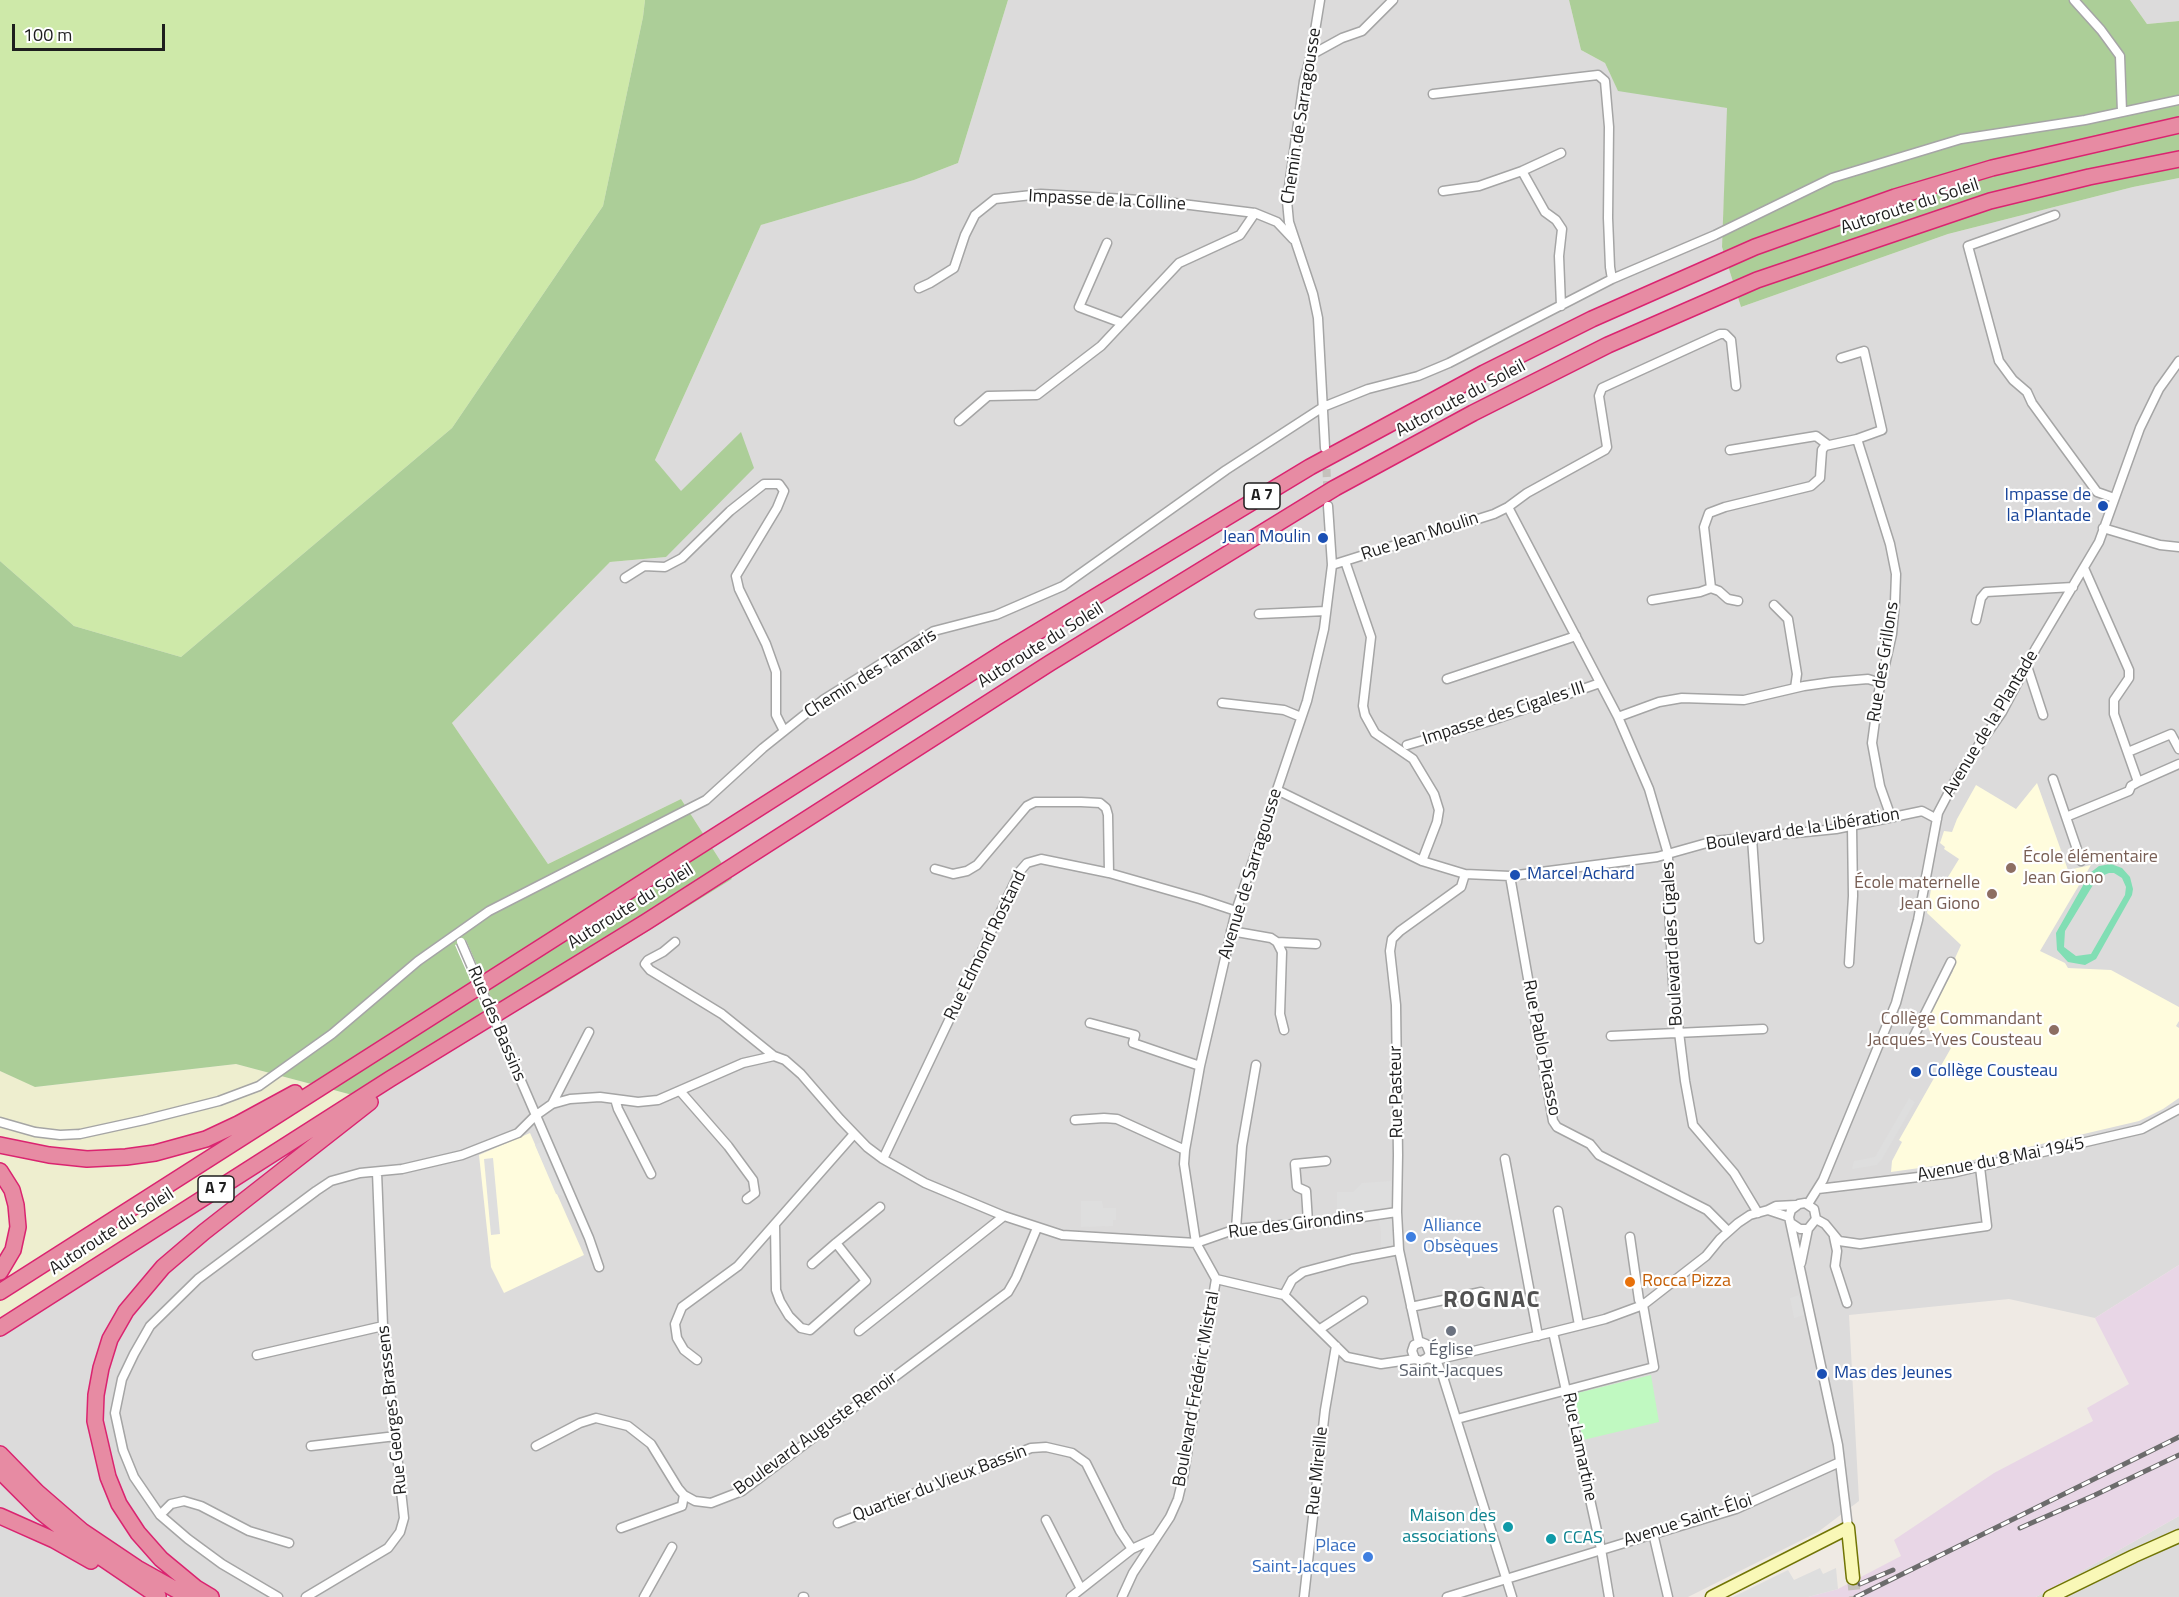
<!DOCTYPE html>
<html>
<head>
<meta charset="utf-8">
<style>
  body { margin:0 }
  #map { position:relative; width:2179px; height:1597px; overflow:hidden; background:#efeae4; font-family:"Titillium Web",sans-serif }
  canvas { display:block }
  .scale { position:absolute; left:12px; top:24px; width:153px; height:27px; box-sizing:border-box; border:3px solid #1e1e1e; border-top:0; padding-left:8px; font-size:18px; line-height:21px; white-space:nowrap; color:#1e1e1e; -webkit-text-stroke:4px #fff; paint-order:stroke }
</style>
</head>
<body>
<div id="map">
<canvas width="2179" height="1597"></canvas>
<div class="scale">100 m</div>
</div>
<script>
const ctx = document.querySelector('canvas').getContext('2d');
ctx.lineJoin = 'round';
function fill(path, color) {
  ctx.fillStyle = color;
  ctx.fill(path, 'evenodd');
}
function toPath(rows) {
  const path = new Path2D();
  for (const r of rows) {
    path.moveTo(r[0], r[1]);
    for (let i = 2; i < r.length; i += 2) path.lineTo(r[i], r[i + 1]);
  }
  return path;
}
function stroke(path, color, width, dash) {
  ctx.strokeStyle = color;
  ctx.lineWidth = width;
  ctx.lineCap = dash ? 'butt' : 'round';
  ctx.setLineDash(dash || []);
  ctx.stroke(path);
}
function label(font, color, halo, rows, align = 'center') {
  ctx.font = font + ' "Titillium Web",sans-serif';
  ctx.lineWidth = 4.5;
  ctx.setLineDash([]);
  ctx.textBaseline = 'middle';
  ctx.strokeStyle = halo;
  ctx.fillStyle = color;
  for (const [text, x, y, turn = 0] of rows) {
    ctx.save();
    ctx.translate(x, y);
    ctx.rotate((+turn || 0) * Math.PI / 180);
    ctx.textAlign = isNaN(turn) ? turn : align;
    if (halo) ctx.strokeText(text, 0, 0);
    ctx.fillText(text, 0, 0);
    ctx.restore();
  }
}
const residential = toPath([
  [1008,0,1569,0,1581,50,1605,63,1618,90,1728,108,1722,247,1741,307,1948,234,2133,187,2179,178,2179,1265,2095,1318,2009,1299,1849,1315,1859,1501,1818,1532,1688,1597,0,1597,0,1328,360,1097,547,994,732,879,681,799,548,864,452,723,610,562,666,557,680,491,655,460,761,225,914,180,958,163],
  [2130,0,2179,0,2179,21,2147,24],
  [2179,1516,2179,1597,2036,1597]
]);
const industrial = toPath([
  [2179,1265,2179,1516,2036,1597,1808,1597,1838,1589,1901,1556,1894,1540,1994,1473,2093,1421,2087,1408,2129,1384,2095,1318]
]);
const education = toPath([
  [2037,783,2068,870,2091,865,2040,951,2065,963,2068,968,2111,970,2179,1007,2179,1021,2176,1026,2179,1028,2179,1098,2163,1109,2139,1121,1969,1161,1891,1172,1892,1161,1902,1142,1899,1140,1951,1048,1931,1035,1927,1024,1929,1016,1953,971,1951,967,1961,945,1927,913,1931,889,1934,888,1940,890,1959,859,1944,849,1945,847,1940,843,1944,831,1952,832,1957,819,1976,785,2016,809],
  [530,1133,584,1255,504,1293,491,1267,479,1155]
]);
const farmland = toPath([
  [236,1064,360,1097,0,1328,0,1071,36,1087]
]);
const grass = toPath([
  [0,0,645,0,643,17,603,206,452,428,181,657,74,626,0,561]
]);
const forest = toPath([
  [645,0,1008,0,958,163,914,180,761,225,655,460,681,491,741,432,754,468,666,557,610,562,452,723,548,864,681,799,732,879,547,994,360,1097,236,1064,35,1087,0,1071,0,561,74,626,181,657,452,428,603,206,643,17],
  [1569,0,2130,0,2147,24,2179,21,2179,178,2133,187,1948,234,1741,307,1722,247,1727,108,1618,91,1605,63,1581,50]
]);
const park = toPath([
  [1651,1375,1659,1422,1583,1440,1573,1394]
]);
const pitch = toPath([
  [2111,864,2122,868,2130,877,2133,889,2132,895,2096,959,2085,965,2068,962,2057,950,2056,933,2090,873,2099,866],
  [2109,873,2114,873,2122,878,2126,887,2125,895,2091,954,2076,956,2064,947,2065,931,2096,880,2099,877]
]);
const parking = toPath([
  [1909,1098,1915,1102,1882,1159,1877,1165,1852,1169,1854,1161,1875,1157],
  [541,1142,564,1196,556,1194,535,1145],
  [493,1158,500,1234,491,1235,484,1159],
  [1391,1181,1395,1246,1381,1248,1381,1231,1376,1209,1337,1216,1337,1192,1353,1192,1362,1183],
  [1081,1201,1102,1201,1103,1208,1116,1208,1116,1220,1113,1220,1113,1226,1081,1227],
  [1799,1295,1804,1315,1794,1318,1790,1298],
  [1820,1568,1823,1574,1836,1568,1838,1589,1808,1597,1733,1597,1788,1570,1794,1580]
]);
const pier = toPath([
  [466,940,504,1028,493,1033,455,945]
]);
const streetTunnel = toPath([
  [1326,457,1328,506]
]);
const secondaryTunnel = toPath([
  [1853,1578,1855,1597]
]);
const street = toPath([
  [1320,0,1311,55,1304,81,1287,201,1289,222,1313,294,1318,318,1325,448],
  [2074,0,2101,30,2120,56,2122,112],
  [1311,55,1342,38,1362,31,1393,0],
  [1433,94,1598,75,1605,81,1609,127,1608,218,1610,267,1612,279],
  [1522,171,1545,212,1556,220,1562,229,1559,256,1561,306],
  [1443,191,1479,186,1522,171,1561,153],
  [2055,215,1968,246,1999,361,2013,380,2027,392,2032,403,2097,492,2114,498],
  [1107,243,1079,307,1122,323],
  [919,288,930,283,954,268,965,235,975,215,995,199,1041,194,1158,201,1255,213,1277,222,1293,239],
  [959,421,988,396,1037,395,1101,346,1179,263,1240,235,1255,213],
  [1857,439,1890,544,1896,574,1895,602,1892,634,1879,691,1872,743,1880,786,1891,817],
  [1730,450,1816,436,1828,445],
  [1508,507,1618,717,1649,789,1668,854,1669,908,1673,983,1685,1081,1693,1125,1734,1173,1758,1213],
  [2103,528,2160,545,2179,547],
  [1345,561,1371,637,1363,706,1365,715,1375,733,1413,759,1434,794,1439,810,1437,822,1422,861],
  [1332,565,1494,514,1508,507,1527,493,1605,450,1607,447,1599,396,1602,388,1720,334,1725,334,1731,340,1736,386],
  [2084,568,2129,670,2129,678,2114,700,2114,714,2138,782,2179,764],
  [625,578,644,566,665,567,682,558,730,511,764,484,779,484,784,491,777,508,736,576,739,589,766,644,776,672,776,715,784,731],
  [1711,588,1719,591,1728,599,1738,601],
  [1652,600,1700,592,1711,588,1704,527,1709,513,1725,507,1811,486,1820,478,1822,450,1825,446,1857,439,1882,430,1864,351,1841,358],
  [1774,605,1788,619,1797,674,1795,688],
  [1259,614,1326,611],
  [1976,620,1981,598,1986,592,2073,587],
  [2027,666,2043,715],
  [1447,679,1576,636],
  [1222,703,1284,710,1301,717],
  [1618,717,1659,702,1682,698,1744,700,1804,686,1832,682,1868,679,1881,683],
  [1407,745,1490,721,1600,683],
  [2128,752,2171,734,2179,749],
  [2053,779,2081,861],
  [1277,790,1422,861,1465,874,1510,876,1657,857,1714,841,1836,829,1922,811,1937,819],
  [2066,817,2129,791,2131,786,2138,782],
  [1752,838,1759,939],
  [935,869,953,874,967,871,977,865,1027,806,1035,802,1081,802,1100,803,1106,808,1108,815,1109,873],
  [1510,876,1553,1121,1557,1127,1590,1144,1599,1155,1707,1210,1728,1231],
  [1231,931,1271,938,1277,942,1282,952,1280,1014,1284,1030],
  [675,942,663,952,648,960,645,964,650,970,722,1014,774,1056],
  [1277,942,1316,944],
  [1849,963,1853,896,1852,826],
  [1090,1023,1135,1035,1133,1043,1200,1066],
  [499,1030,589,1238,599,1267],
  [1611,1036,1763,1029],
  [1913,1038,1951,962],
  [680,1091,728,1146,753,1180,755,1193,747,1199],
  [615,1099,618,1109,651,1174],
  [552,1104,589,1032],
  [1075,1120,1104,1118,1117,1119,1185,1150],
  [0,1122,35,1132,60,1135,80,1134,144,1120,219,1101,259,1086,332,1034,418,961,489,911,706,800,763,748,823,700,934,631,996,615,1063,586,1226,470,1323,407,1368,389,1418,376,1449,363,1612,279,1715,235,1832,178,1961,139,2085,120,2179,100],
  [883,1159,1020,871,1027,863,1041,859,1109,873,1200,899,1236,911],
  [1505,1159,1538,1336],
  [1818,1189,1952,1173,2142,1129,2179,1109],
  [1808,1204,1823,1180,1896,1003,1918,920,1938,813,1958,775,2002,712,2036,648,2099,542,2140,428,2159,389,2179,361],
  [1558,1211,1579,1325],
  [1789,1217,1768,1210,1776,1206,1796,1205],
  [1816,1219,1825,1224,1839,1241,1860,1244,1987,1226,1980,1167],
  [1308,1222,1306,1191,1297,1187,1295,1164,1326,1161],
  [1791,1223,1800,1229,1808,1229,1816,1219,1814,1209,1805,1203,1799,1204,1791,1210,1789,1217,1838,1445,1848,1528],
  [775,1224,776,1290,780,1301,789,1316,801,1328,810,1330,866,1281,836,1243,812,1264],
  [1236,1229,1242,1146,1256,1065],
  [1834,1237,1837,1251,1835,1266,1847,1303],
  [836,1243,880,1207],
  [1801,1263,1808,1229],
  [1216,1279,1284,1295,1347,1357,1381,1364,1415,1359,1421,1361,1427,1358,1430,1354,1426,1344,1421,1342,1414,1345,1412,1351,1415,1359],
  [1284,1295,1292,1280,1303,1272,1352,1259,1399,1250],
  [1411,1307,1481,1292],
  [1320,1329,1363,1301],
  [859,1331,1004,1216],
  [1553,1332,1601,1549,1609,1597],
  [1419,1343,1399,1250,1397,1212,1398,1155,1396,1005,1390,951,1392,939,1400,931,1461,887,1465,874],
  [257,1355,383,1326],
  [1427,1358,1436,1360,1553,1332,1605,1319,1643,1305,1706,1256,1720,1239,1738,1223,1750,1215,1768,1210],
  [697,1360,684,1350,677,1338,675,1324,682,1307,738,1266,854,1134],
  [1436,1360,1443,1377,1512,1597],
  [1457,1419,1654,1367,1643,1305,1639,1300,1630,1237],
  [311,1446,396,1436],
  [536,1446,580,1423,596,1418,628,1426,651,1444,678,1488,684,1495,695,1501,711,1503,742,1491,1008,1292,1016,1278,1037,1228],
  [160,1515,171,1504,184,1501,201,1506,249,1531,289,1543],
  [1046,1520,1081,1589],
  [838,1523,1031,1448,1046,1447,1072,1453,1086,1463,1120,1531,1132,1549],
  [621,1528,682,1506,684,1495],
  [1653,1533,1668,1597],
  [278,1597,222,1564,188,1539,160,1515,134,1477,123,1450,115,1413,122,1379,134,1354,150,1326,198,1279,316,1191,331,1181,360,1173,402,1169,462,1155,518,1133,535,1116,552,1104,570,1099,600,1097,638,1102,658,1100,743,1063,774,1056,785,1060,801,1074,840,1119,867,1147,883,1159,925,1183,1004,1216,1062,1235,1196,1243,1236,1229,1342,1220,1397,1212],
  [306,1597,388,1548,400,1532,404,1518,383,1326,377,1172],
  [644,1597,672,1547],
  [803,1597,804,1597],
  [1071,1597,1132,1549,1156,1538],
  [1122,1597,1133,1573,1170,1517,1178,1499,1183,1478,1216,1279,1196,1243,1184,1164,1185,1150,1200,1066,1236,911,1307,701,1324,629,1332,565,1328,506],
  [1304,1597,1325,1410,1336,1346],
  [1447,1597,1736,1509,1840,1462]
]);
const secondary = toPath([
  [1712,1597,1848,1528,1853,1578],
  [2050,1597,2134,1556,2179,1536]
]);
const highway = toPath([
  [0,1145,49,1155,87,1159,126,1157,155,1153,206,1139,238,1124,295,1093],
  [0,1171,12,1190,16,1205,18,1227,13,1250,0,1272],
  [0,1292,1004,652,1310,467,1484,373,1592,319,1755,247,1895,197,1992,168,2179,125],
  [0,1328,390,1079,646,922,1050,663,1335,488,1473,413,1608,345,1757,280,1990,201,2089,177,2179,159],
  [0,1454,37,1492,82,1531,137,1568,189,1597],
  [0,1471,41,1512,80,1543,158,1596],
  [0,1516,54,1540,91,1561],
  [211,1597,196,1588,161,1559,138,1533,119,1504,108,1477,95,1421,96,1395,101,1368,110,1339,126,1311,163,1267,204,1232,370,1102]
]);
const rail = toPath([
  [2020,1528,2095,1495,2179,1455],
  [1860,1584,1893,1570],
  [1856,1597,2179,1437]
]);
const streetBridge = toPath([
  [461,942,499,1030]
]);
const markers = [
  [2103,506,6,"#1a4fb4"],
  [1323,538,6,"#1a4fb4"],
  [2011,868,6,"#8d6e63"],
  [1515,875,6,"#1a4fb4"],
  [1992,894,6,"#8d6e63"],
  [2054,1030,6,"#8d6e63"],
  [1916,1072,6,"#1a4fb4"],
  [1411,1237,6,"#3f7fe0"],
  [1630,1282,6,"#e8710a"],
  [1451,1331,6,"#6b7280"],
  [1822,1374,6,"#1a4fb4"],
  [1508,1527,6,"#0f9aa8"],
  [1551,1539,6,"#0f9aa8"],
  [1368,1557,6,"#3f7fe0"]
];
const shields = [
  [1262,496,36],
  [216,1189,36]
];
const shieldNames = [
  ["A 7",1262,496],
  ["A 7",216,1189]
];
const streetNames = [
  ["Chemin de Sarragousse",1302,116,-81],
  ["Impasse de la Colline",1107,201,3],
  ["Autoroute du Soleil",1910,207,-18],
  ["Autoroute du Soleil",1461,399,-28],
  ["Rue Jean Moulin",1420,537,-18],
  ["Autoroute du Soleil",1041,646,-32],
  ["Rue des Grillons",1884,662,-81],
  ["Chemin des Tamaris",871,674,-32],
  ["Impasse des Cigales III",1504,714,-18],
  ["Avenue de la Plantade",1991,724,-59],
  ["Boulevard de la Libération",1803,830,-9],
  ["Avenue de Sarragousse",1251,874,-73],
  ["Autoroute du Soleil",631,907,-32],
  ["Boulevard des Cigales",1673,944,-93],
  ["Rue Edmond Rostand",986,946,-64],
  ["Rue des Bassins",496,1024,67],
  ["Rue Pablo Picasso",1541,1048,79],
  ["Rue Pasteur",1397,1092,-91],
  ["Avenue du 8 Mai 1945",2001,1160,-11],
  ["Rue des Girondins",1296,1225,-7],
  ["Autoroute du Soleil",112,1232,-33],
  ["Boulevard Frédéric Mistral",1197,1389,-80],
  ["Rue Georges Brassens",393,1410,-96],
  ["Boulevard Auguste Renoir",816,1434,-36],
  ["Rue Lamartine",1579,1447,78],
  ["Rue Mireille",1318,1471,-84],
  ["Quartier du Vieux Bassin",940,1484,-21],
  ["Avenue Saint-Éloi",1688,1521,-18]
];
const transitNames = [
  ["Impasse de",2091,496,"right"],
  ["la Plantade",2091,517,"right"],
  ["Jean Moulin",1311,538,"right"],
  ["Marcel Achard",1527,875],
  ["Collège Cousteau",1928,1072],
  ["Mas des Jeunes",1834,1374]
];
const educationNames = [
  ["École élémentaire",2023,858,"left"],
  ["Jean Giono",2023,879,"left"],
  ["École maternelle",1980,884],
  ["Jean Giono",1980,905],
  ["Collège Commandant",2042,1020],
  ["Jacques-Yves Cousteau",2042,1041]
];
const shopNames = [
  ["Alliance",1423,1227],
  ["Obsèques",1423,1248],
  ["Place",1356,1547,"right"],
  ["Saint-Jacques",1356,1568,"right"]
];
const foodNames = [
  ["Rocca Pizza",1642,1282]
];
const worshipNames = [
  ["Église",1451,1351],
  ["Saint-Jacques",1451,1372]
];
const cultureNames = [
  ["Maison des",1496,1517],
  ["associations",1496,1538],
  ["CCAS",1563,1539,"left"]
];
const districtNames = [
  ["ROGNAC",1492,1301]
];
fill(residential, '#dcdbdb');
fill(industrial, '#e8d6e6');
fill(education, '#fffcdd');
fill(farmland, '#eeeecf');
fill(grass, '#cee9a9');
fill(forest, '#acce98');
fill(park, '#c0f9c1');
fill(pitch, '#81deb4');
fill(parking, '#dedede');
fill(pier, '#fff');
stroke(streetTunnel, '#c5c1bc', 8, [8, 4]);
stroke(secondaryTunnel, '#c5c1bc', 12, [12, 6]);
stroke(street, '#a5a5a5', 11);
stroke(secondary, '#717505', 15);
stroke(highway, '#da2470', 18);
stroke(street, '#fff', 8);
stroke(secondary, '#f9f8b7', 12);
stroke(highway, '#e78ba3', 15);
stroke(rail, '#6c6c6c', 5);
stroke(rail, '#fff', 3, [9]);
stroke(streetBridge, '#a5a5a5', 11, []);
stroke(streetBridge, '#fff', 8);
for (const [x, y, r, color] of markers) {
  const dot = new Path2D();
  dot.arc(x, y, r, 0, 2 * Math.PI);
  ctx.fillStyle = color;
  ctx.fill(dot);
  stroke(dot, '#fff', 2);
}
for (const [x, y, w] of shields) {
  const box = new Path2D();
  box.roundRect(x - w / 2, y - 13, w, 26, 4.5);
  ctx.fillStyle = '#fff';
  ctx.fill(box);
  stroke(box, '#1e1e1e', 1.5);
}
label('bold 16px', '#1e1e1e', null, shieldNames);
label('18px', '#1e1e1e', '#fff', streetNames);
label('18px', '#164399', '#fff', transitNames, 'left');
label('18px', '#785e54', '#fff', educationNames, 'right');
label('18px', '#366cbe', '#fff', shopNames, 'left');
label('18px', '#c56008', '#fff', foodNames, 'left');
label('18px', '#5b616d', '#fff', worshipNames);
label('18px', '#0d838f', '#fff', cultureNames, 'right');
ctx.letterSpacing = '1.5px';
label('bold 24px', '#515151', '#fff', districtNames);
ctx.letterSpacing = '0px';
</script>
</body>
</html>
